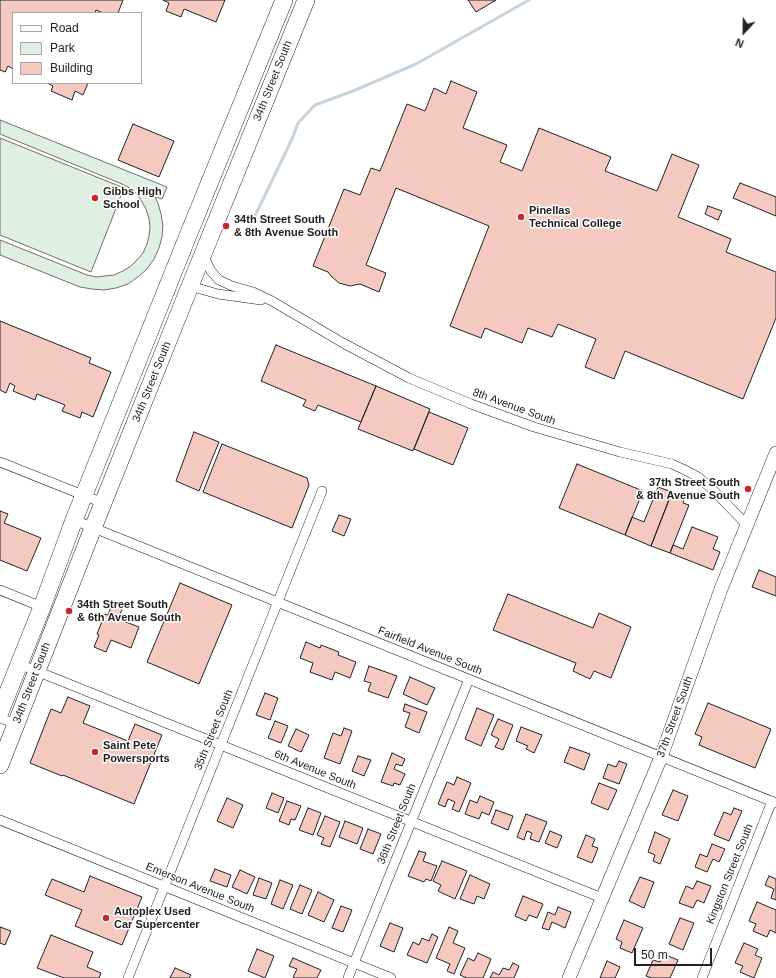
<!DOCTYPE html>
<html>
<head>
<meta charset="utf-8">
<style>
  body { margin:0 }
  #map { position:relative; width:776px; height:978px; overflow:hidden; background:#fff; font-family:Helvetica,sans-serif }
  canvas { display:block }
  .legend { position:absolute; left:12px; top:12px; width:130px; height:72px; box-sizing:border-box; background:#fff; border:1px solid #a7a7a7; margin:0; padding:5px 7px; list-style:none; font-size:12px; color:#222 }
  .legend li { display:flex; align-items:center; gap:8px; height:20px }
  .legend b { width:20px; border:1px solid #a7a7a7 }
  .north { position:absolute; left:724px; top:12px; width:40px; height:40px; -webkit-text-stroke:3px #fff; paint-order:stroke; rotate:202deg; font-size:11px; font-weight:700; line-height:16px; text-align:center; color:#222 }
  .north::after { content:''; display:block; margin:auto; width:14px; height:18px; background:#222; clip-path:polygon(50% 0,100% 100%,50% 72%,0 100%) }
  .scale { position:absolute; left:634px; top:948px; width:78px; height:18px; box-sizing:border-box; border:2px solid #222; border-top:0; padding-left:5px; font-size:12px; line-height:14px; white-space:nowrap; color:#222; -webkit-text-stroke:3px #fff; paint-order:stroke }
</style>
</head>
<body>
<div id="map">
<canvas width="776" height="978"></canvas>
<ul class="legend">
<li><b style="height:5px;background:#fff"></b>Road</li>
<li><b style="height:11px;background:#e0efe3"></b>Park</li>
<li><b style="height:11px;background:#f3c9c0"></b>Building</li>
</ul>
<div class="north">N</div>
<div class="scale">50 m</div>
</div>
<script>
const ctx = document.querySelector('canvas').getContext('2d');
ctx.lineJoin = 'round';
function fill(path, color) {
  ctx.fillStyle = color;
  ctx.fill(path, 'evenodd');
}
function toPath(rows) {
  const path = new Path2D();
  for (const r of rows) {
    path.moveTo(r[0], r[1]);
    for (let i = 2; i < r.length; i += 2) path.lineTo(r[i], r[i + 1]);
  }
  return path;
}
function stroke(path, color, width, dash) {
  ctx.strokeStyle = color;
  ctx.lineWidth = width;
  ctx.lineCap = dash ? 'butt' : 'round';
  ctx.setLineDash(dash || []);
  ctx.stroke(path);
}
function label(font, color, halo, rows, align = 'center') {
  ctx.font = font + ' Helvetica,sans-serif';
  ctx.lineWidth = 3;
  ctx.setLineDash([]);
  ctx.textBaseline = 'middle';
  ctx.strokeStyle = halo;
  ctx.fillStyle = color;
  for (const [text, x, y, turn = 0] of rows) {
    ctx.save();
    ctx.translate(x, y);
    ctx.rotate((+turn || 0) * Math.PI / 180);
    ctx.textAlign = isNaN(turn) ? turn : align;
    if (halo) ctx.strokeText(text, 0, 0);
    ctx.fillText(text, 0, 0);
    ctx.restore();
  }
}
const green = toPath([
  [0,120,167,187,162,199,155,197,158,203,161,214,163,226,162,237,159,248,154,259,147,269,138,277,128,284,116,288,104,290,92,289,80,287,0,255,0,240,87,275,96,277,114,275,123,271,131,266,137,260,143,253,147,244,149,236,150,227,149,218,146,209,142,202,137,194,130,188,122,184,0,134,0,120],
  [0,138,124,188,91,272,0,235,0,138]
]);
const stream = toPath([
  [253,220,292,139,298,123,315,105,353,91,416,64,529,0]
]);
const building = toPath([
  [0,0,123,0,118,13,103,13,96,10,95,13,13,13,13,69,8,66,5,72,0,70,0,0],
  [163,0,225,0,216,22,184,9,181,17,166,11,169,3,163,0],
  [468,0,496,0,476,12,468,0],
  [451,81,477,92,463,128,507,145,500,162,522,171,539,128,611,157,605,171,657,191,672,154,699,165,678,217,731,239,726,252,776,272,776,318,743,399,625,351,614,379,585,367,596,339,558,324,552,337,528,328,522,343,485,328,481,338,450,326,489,226,396,188,366,265,386,273,379,292,360,284,350,286,339,283,332,277,328,272,313,266,344,189,360,195,371,168,380,171,407,104,425,111,434,88,446,94,451,81],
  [47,83,88,83,83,95,75,91,72,100,51,91,53,86,47,83],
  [133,124,174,141,159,177,118,160,133,124],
  [740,183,776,197,776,216,733,198,740,183],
  [708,206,722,211,718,220,705,214,708,206],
  [0,321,91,358,89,363,111,372,93,417,82,412,80,418,62,411,65,405,37,394,35,400,13,391,15,386,10,383,6,393,0,390,0,321],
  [276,345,376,386,361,422,318,405,315,411,303,406,306,400,261,381,276,345],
  [376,386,430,409,413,451,358,429,376,386],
  [429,412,468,428,453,465,414,449,429,412],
  [194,432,219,442,199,491,176,481,194,432],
  [222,444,307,478,309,485,292,528,203,492,222,444],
  [577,464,643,491,625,535,559,508,577,464],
  [658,487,672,492,651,546,625,535,632,517,644,522,658,487],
  [672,492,685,497,683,503,689,505,670,553,651,546,672,492],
  [0,511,8,514,4,523,41,538,27,571,0,560,0,511],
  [339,515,351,519,344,536,332,531,339,515],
  [692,527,718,537,713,549,720,552,713,570,670,553,673,545,683,549,692,527],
  [759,570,776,577,776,596,752,587,759,570],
  [180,583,232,605,199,684,147,662,180,583],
  [508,594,593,628,599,613,631,627,611,678,594,671,590,679,573,671,576,663,493,630,508,594],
  [113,602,123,607,118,619,139,627,131,648,111,640,106,652,94,647,99,635,97,634,105,614,108,615,113,602],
  [306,642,320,648,321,645,339,652,338,655,356,662,350,678,335,672,332,680,310,672,313,663,300,658,306,642],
  [369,666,397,676,388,698,368,691,371,683,364,681,369,666],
  [410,677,435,688,427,705,403,694,410,677],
  [265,693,278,698,270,720,256,715,265,693],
  [68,697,90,706,83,723,128,741,135,724,162,735,134,804,63,775,62,776,30,763,51,709,61,713,68,697],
  [708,703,771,729,755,768,699,745,702,737,695,734,708,703],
  [405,704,427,712,419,733,405,727,410,713,403,711,405,704],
  [477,708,494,715,481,746,465,739,477,708],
  [498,719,513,725,503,750,495,747,499,739,491,735,498,719],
  [275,721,288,726,281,743,268,738,275,721],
  [521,727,542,735,534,753,526,749,528,746,516,741,521,727],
  [344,728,352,731,340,764,324,758,333,733,341,736,344,728],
  [296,729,309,735,301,752,288,746,296,729],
  [570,747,590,754,584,770,564,762,570,747],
  [392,753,405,759,402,766,396,764,394,769,405,774,400,785,394,783,393,786,381,782,392,753],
  [358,756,371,760,364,776,352,771,358,756],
  [619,761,627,764,619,784,603,778,608,764,616,767,619,761],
  [457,777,471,783,459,812,452,809,455,802,448,799,445,807,438,804,447,782,454,785,457,777],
  [599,783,617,790,608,810,591,803,599,783],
  [673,790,688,796,678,821,662,815,673,790],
  [272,793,284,798,278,813,266,808,272,793],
  [480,796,494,802,489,815,482,812,479,819,465,814,470,800,477,803,480,796],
  [227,798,243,805,233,828,217,821,227,798],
  [287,801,301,806,295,820,291,819,289,825,279,821,287,801],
  [308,808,321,813,313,835,299,830,308,808],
  [734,808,742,811,729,841,714,835,724,812,731,815,734,808],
  [496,810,513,816,508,830,491,823,496,810],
  [526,814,547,822,539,842,530,839,532,833,527,831,524,840,517,837,526,814],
  [325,816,340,822,330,847,321,844,324,838,317,835,325,816],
  [345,821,363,828,357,844,339,837,345,821],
  [368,829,381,834,373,854,360,849,368,829],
  [550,831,562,836,557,848,545,843,550,831],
  [655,832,670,839,660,864,653,861,655,855,648,852,655,832],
  [586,835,595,839,592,846,598,848,592,863,577,857,586,835],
  [712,844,725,849,719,862,713,859,707,872,695,867,700,854,707,857,712,844],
  [419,851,426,853,423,861,437,866,431,881,426,879,424,882,408,876,419,851],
  [442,861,467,871,455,899,438,891,441,885,433,881,442,861],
  [215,869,231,875,227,887,210,881,215,869],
  [240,870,255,877,247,894,232,887,240,870],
  [470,875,490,884,484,899,477,896,474,904,460,899,470,875],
  [90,876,142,897,122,945,75,926,82,910,45,895,52,879,84,892,90,876],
  [769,876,776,879,776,900,771,898,774,889,765,885,769,876],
  [640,877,654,882,644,908,629,901,640,877],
  [259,878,272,883,266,899,253,895,259,878],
  [280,880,293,885,283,909,271,904,280,880],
  [697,881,711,886,704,903,697,900,693,908,679,903,686,886,693,889,697,881],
  [300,885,312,890,302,914,290,909,300,885],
  [318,892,334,900,324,922,308,915,318,892],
  [523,896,543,904,537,918,529,915,526,921,515,916,523,896],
  [757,902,776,910,776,933,770,930,767,937,753,931,756,924,749,921,757,902],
  [341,906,352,910,343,932,332,928,341,906],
  [558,907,571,912,565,928,552,922,549,930,542,928,548,912,555,915,558,907],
  [680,918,694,923,683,950,669,944,680,918],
  [624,920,643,928,632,953,620,948,622,942,616,939,624,920],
  [390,923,403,928,394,952,380,946,390,923],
  [0,927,11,931,5,945,0,943,0,927],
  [449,927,458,931,453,943,465,948,454,974,447,971,450,964,436,958,449,927],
  [432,934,438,937,427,963,407,955,413,942,419,945,422,938,429,941,432,934],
  [51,935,93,952,87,967,101,973,99,978,64,978,37,968,51,935],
  [744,943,758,949,755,955,762,958,754,978,740,972,743,966,735,963,744,943],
  [257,949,274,956,265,978,248,971,257,949],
  [478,953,491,959,483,978,467,978,460,975,468,958,474,961,478,953],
  [663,954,678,960,670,978,652,978,646,976,653,960,660,962,663,954],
  [293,958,321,970,317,978,295,978,293,977,297,969,289,966,293,958],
  [607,961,620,967,615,978,600,978,607,961],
  [513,963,519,966,514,978,490,978,493,972,499,975,503,968,509,970,513,963],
  [175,968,191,975,189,978,170,978,175,968]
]);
const street = toPath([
  [203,255,211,271,219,280,232,286,253,292,272,301,343,343,409,378,471,404,534,427,620,452,672,464,685,470,698,477,713,490,747,525],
  [190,286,218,294,261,300],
  [0,462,103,503],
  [74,520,776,803],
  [0,590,42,607],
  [19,664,602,898],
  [0,718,16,724],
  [0,820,391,978],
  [128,978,322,491],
  [348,978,469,679],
  [702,978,772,801]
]);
const secondary = toPath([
  [569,978,661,757,721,589,776,453]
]);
const highway = toPath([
  [0,712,42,607,74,520,187,238,284,0],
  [0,765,93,528,190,286,306,0]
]);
const markers = [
  [95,198,4,"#c62828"],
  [521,217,4,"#c62828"],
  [226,226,4,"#c62828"],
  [748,489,4,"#c62828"],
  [69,611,4,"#c62828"],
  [95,752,4,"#c62828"],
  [106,918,4,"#c62828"]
];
const streetNames = [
  ["34th Street South",273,81,-68],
  ["34th Street South",152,382,-68],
  ["8th Avenue South",514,407,20],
  ["Fairfield Avenue South",430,651,22],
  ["34th Street South",32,683,-69],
  ["37th Street South",675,717,-70],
  ["35th Street South",214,730,-68],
  ["6th Avenue South",315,770,22],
  ["36th Street South",397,824,-68],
  ["Kingston Street South",730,874,-68],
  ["Emerson Avenue South",200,888,22]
];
const poiNames = [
  ["Gibbs High",103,192],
  ["School",103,205],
  ["Pinellas",529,211],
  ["Technical College",529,224],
  ["34th Street South",234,220],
  ["& 8th Avenue South",234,233],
  ["37th Street South",740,483,"right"],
  ["& 8th Avenue South",740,496,"right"],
  ["34th Street South",77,605],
  ["& 6th Avenue South",77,618],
  ["Saint Pete",103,746],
  ["Powersports",103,759],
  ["Autoplex Used",114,912],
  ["Car Supercenter",114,925]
];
fill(green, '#e0efe3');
stroke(green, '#6f6f6f', 1);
stroke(stream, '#c7d3dd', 3);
fill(building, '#f3c9c0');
stroke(building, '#222', 1);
stroke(street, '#222', 10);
stroke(secondary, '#222', 14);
stroke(highway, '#222', 18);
stroke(street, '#fff', 9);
stroke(secondary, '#fff', 13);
stroke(highway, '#fff', 17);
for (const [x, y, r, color] of markers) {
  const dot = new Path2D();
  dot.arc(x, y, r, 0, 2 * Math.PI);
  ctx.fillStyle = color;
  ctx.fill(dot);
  stroke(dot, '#fff', 1.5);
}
label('11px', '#222', '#fff', streetNames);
label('bold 11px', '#222', '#fff', poiNames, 'left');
</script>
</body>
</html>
